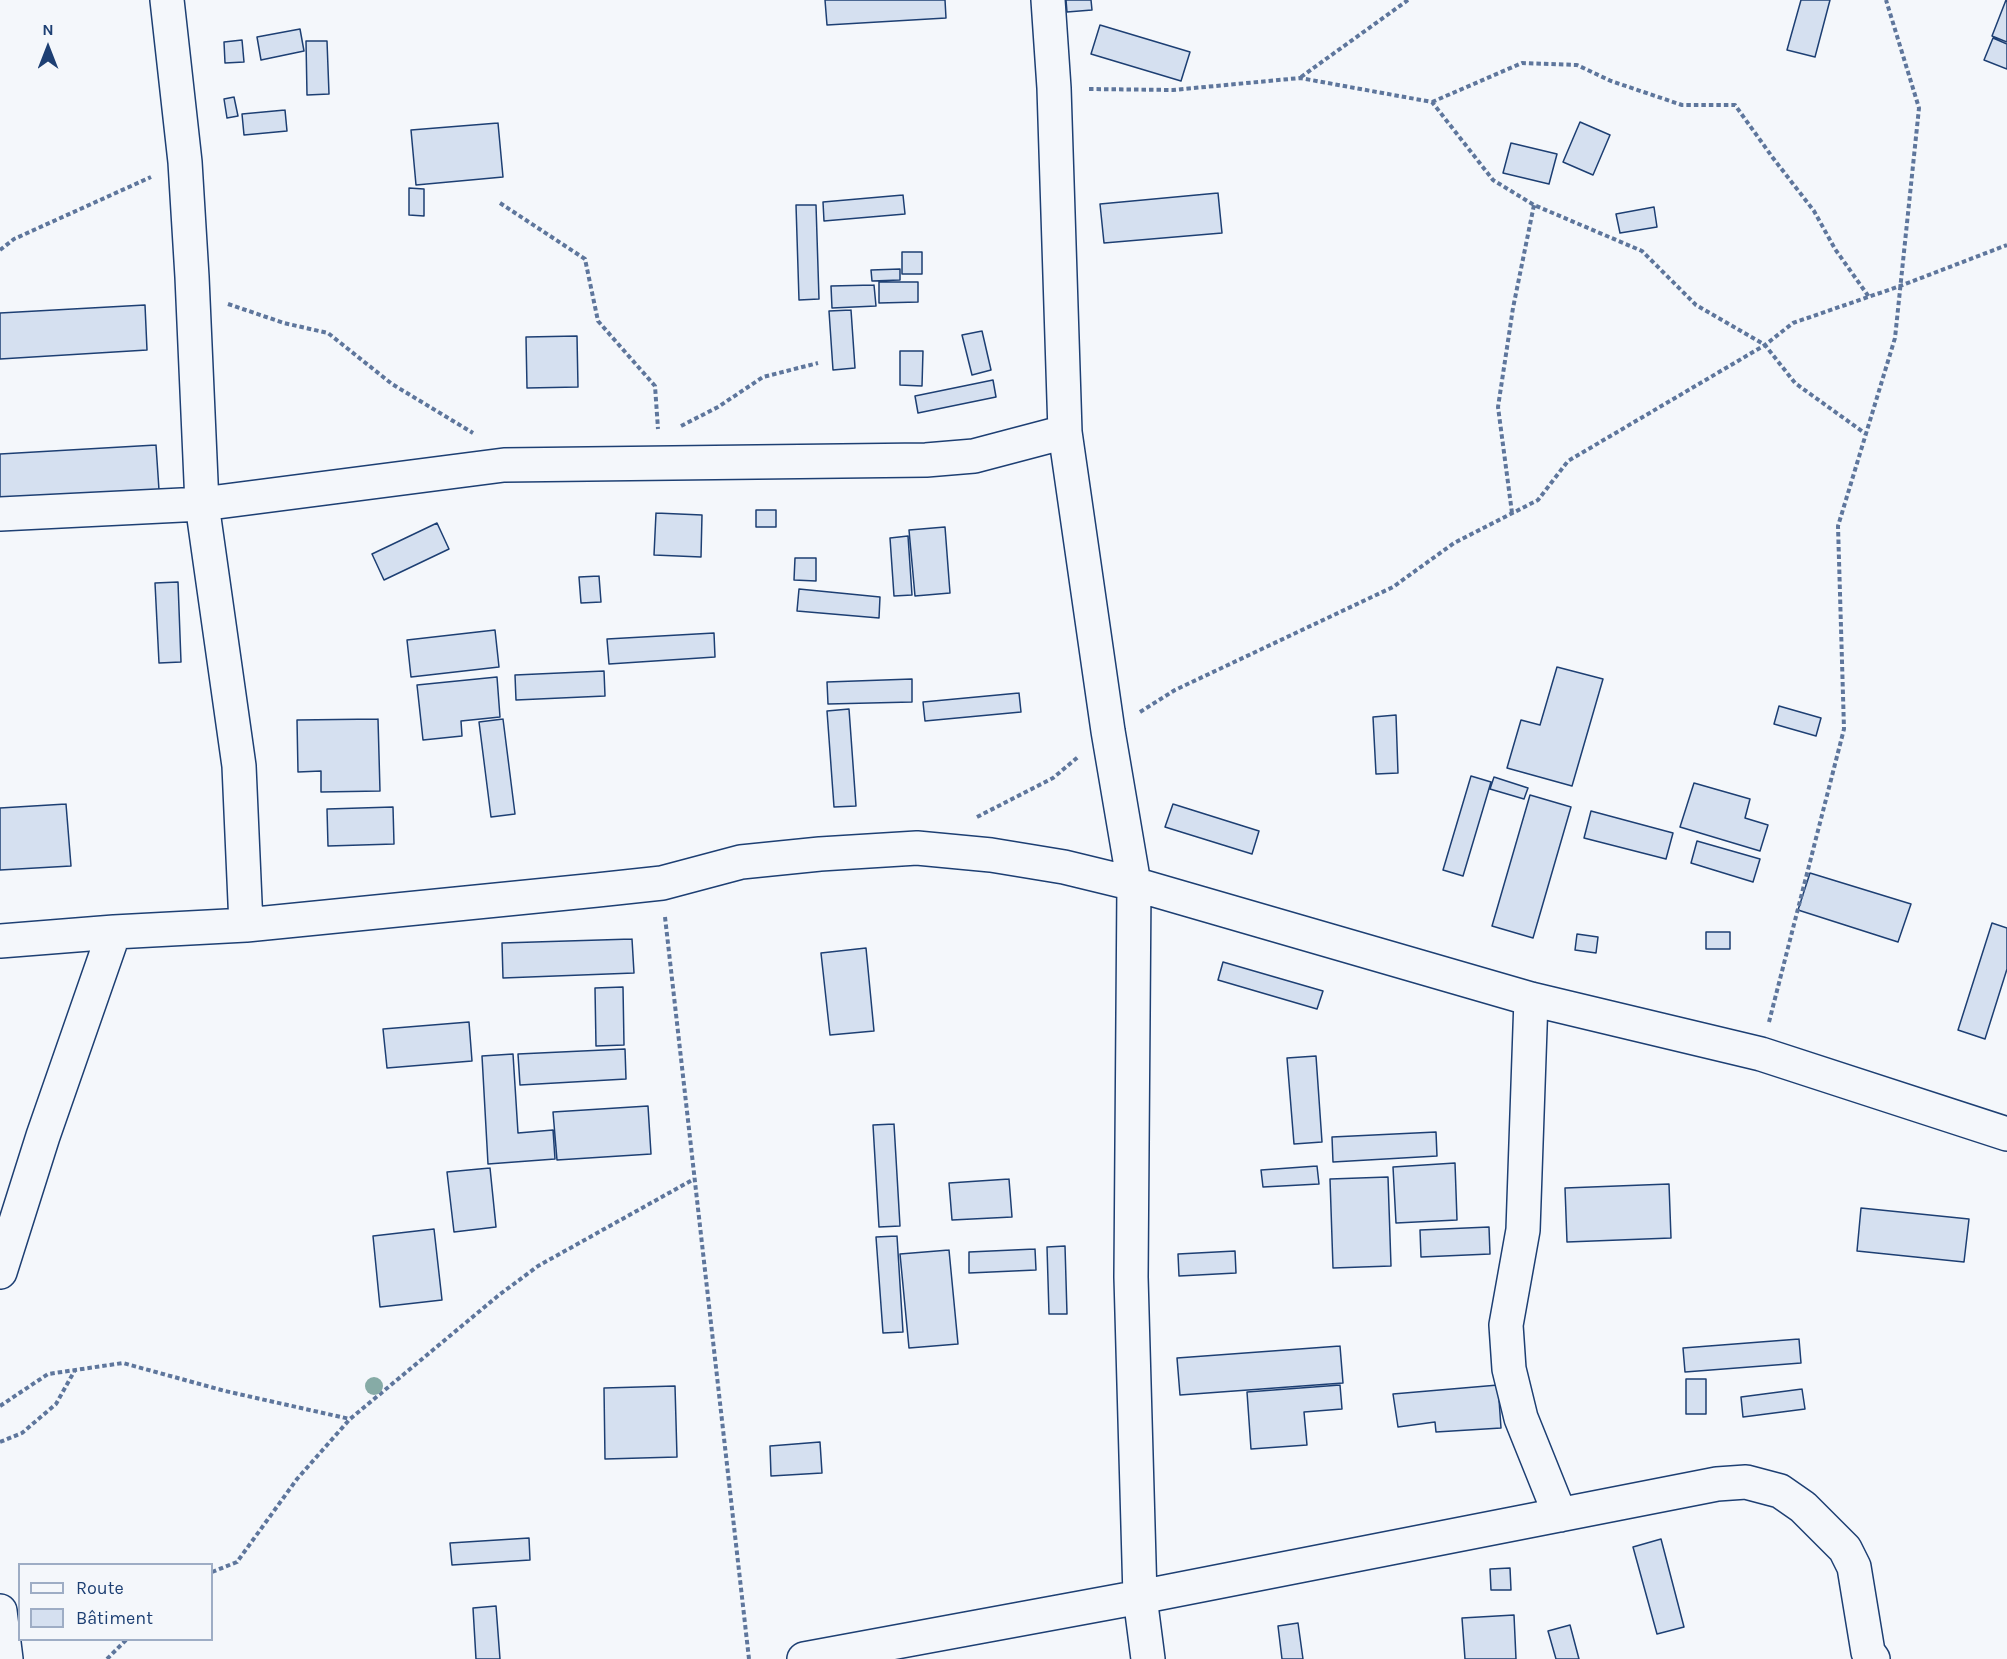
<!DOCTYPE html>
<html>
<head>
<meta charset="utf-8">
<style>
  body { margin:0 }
  #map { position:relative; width:2007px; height:1659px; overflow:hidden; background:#f4f7fb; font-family:Karla,sans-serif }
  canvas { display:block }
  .legend { position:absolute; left:18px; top:1563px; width:195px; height:78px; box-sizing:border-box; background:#f4f7fb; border:2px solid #9eadc5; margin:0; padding:8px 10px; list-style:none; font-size:18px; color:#1d3f73 }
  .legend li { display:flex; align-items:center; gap:12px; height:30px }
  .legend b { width:30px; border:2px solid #9eadc5 }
  .north { position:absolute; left:18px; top:18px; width:60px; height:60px; -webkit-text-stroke:4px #f4f7fb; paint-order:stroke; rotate:0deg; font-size:16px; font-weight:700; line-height:24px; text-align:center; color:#1d3f73 }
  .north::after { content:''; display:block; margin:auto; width:21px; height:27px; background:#1d3f73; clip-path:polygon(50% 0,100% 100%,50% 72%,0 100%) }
</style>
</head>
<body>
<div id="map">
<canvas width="2007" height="1659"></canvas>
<ul class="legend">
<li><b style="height:8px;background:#f4f7fb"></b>Route</li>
<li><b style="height:16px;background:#d5e0f0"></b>Bâtiment</li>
</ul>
<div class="north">N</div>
</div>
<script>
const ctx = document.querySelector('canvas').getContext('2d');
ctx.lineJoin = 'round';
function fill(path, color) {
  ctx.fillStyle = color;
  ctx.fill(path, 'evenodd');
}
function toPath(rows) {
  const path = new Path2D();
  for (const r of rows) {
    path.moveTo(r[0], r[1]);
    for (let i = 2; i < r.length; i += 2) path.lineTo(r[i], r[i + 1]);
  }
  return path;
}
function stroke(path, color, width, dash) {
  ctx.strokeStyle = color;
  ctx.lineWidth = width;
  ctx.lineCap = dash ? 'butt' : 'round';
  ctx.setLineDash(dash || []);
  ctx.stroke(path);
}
const building = toPath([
  [825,0,945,0,946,18,827,25,825,0],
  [1066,0,1091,0,1092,10,1067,12,1066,0],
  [1801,0,1830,0,1815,57,1787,50,1801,0],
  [2006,0,2007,0,2007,42,1992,36,2006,0],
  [1100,25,1190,52,1181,81,1091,54,1100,25],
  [300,29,304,51,261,60,257,37,300,29],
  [1993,38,2007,44,2007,69,1984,60,1993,38],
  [242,40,244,62,225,63,224,42,242,40],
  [306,41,327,41,329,94,307,95,306,41],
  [234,97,238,116,227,118,224,99,234,97],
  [285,110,287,131,244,135,242,114,285,110],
  [1580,122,1610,135,1593,175,1563,162,1580,122],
  [498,123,503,177,416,185,411,130,498,123],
  [1511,143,1557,154,1549,184,1503,173,1511,143],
  [409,188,424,189,424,216,409,215,409,188],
  [1218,193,1222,233,1104,243,1100,204,1218,193],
  [903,195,905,214,824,221,823,202,903,195],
  [796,205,816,205,819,299,799,300,796,205],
  [1654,207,1657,227,1620,233,1616,214,1654,207],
  [902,252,922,252,922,274,902,274,902,252],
  [900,269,900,280,872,281,871,270,900,269],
  [879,282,918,282,918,302,879,303,879,282],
  [874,285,876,306,832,308,831,286,874,285],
  [145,305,147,350,0,359,0,313,145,305],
  [851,310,855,368,833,370,829,311,851,310],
  [982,331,991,370,972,375,962,335,982,331],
  [577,336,578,387,527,388,526,337,577,336],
  [900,351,923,351,922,386,900,385,900,351],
  [993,380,996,397,918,413,915,396,993,380],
  [156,445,159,490,0,499,0,454,156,445],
  [756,510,776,510,776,527,756,527,756,510],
  [656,513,702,515,701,557,654,555,656,513],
  [437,523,449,549,384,580,372,554,437,523],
  [945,527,950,593,915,596,909,530,945,527],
  [908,536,912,595,894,596,890,538,908,536],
  [795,558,816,558,816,581,794,580,795,558],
  [599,576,601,602,581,603,579,577,599,576],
  [178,582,181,662,159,663,155,583,178,582],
  [799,589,880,597,879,618,797,611,799,589],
  [495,630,499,667,411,677,407,640,495,630],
  [714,633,715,657,609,664,607,639,714,633],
  [1557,667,1603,679,1572,786,1507,768,1521,720,1540,725,1557,667],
  [604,671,605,696,516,700,515,675,604,671],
  [497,677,500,717,461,721,462,736,423,740,417,685,497,677],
  [912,679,912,702,828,704,827,682,912,679],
  [1019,693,1021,712,925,721,923,702,1019,693],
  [1779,706,1821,718,1816,736,1774,724,1779,706],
  [849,709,856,806,834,807,827,711,849,709],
  [1396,715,1398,773,1376,774,1373,717,1396,715],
  [378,719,380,791,321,792,321,771,298,772,297,720,378,719],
  [503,719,515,814,491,817,479,722,503,719],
  [1471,776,1491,782,1463,876,1443,870,1471,776],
  [1494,777,1528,788,1524,799,1490,789,1494,777],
  [1694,783,1750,799,1745,818,1768,825,1760,851,1680,827,1694,783],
  [1530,795,1571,807,1533,938,1492,926,1530,795],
  [66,804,71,866,0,870,0,808,66,804],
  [1173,804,1259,831,1252,854,1165,827,1173,804],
  [393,807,394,844,328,846,327,809,393,807],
  [1591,811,1673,833,1666,859,1584,838,1591,811],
  [1697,841,1760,859,1753,882,1691,863,1697,841],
  [1810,873,1911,904,1898,942,1798,910,1810,873],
  [1992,923,2007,928,2007,969,1985,1039,1958,1030,1992,923],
  [1706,932,1730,932,1730,949,1706,949,1706,932],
  [1577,934,1598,937,1596,953,1575,950,1577,934],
  [632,939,634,973,503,978,502,943,632,939],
  [866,948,874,1031,830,1035,821,953,866,948],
  [1223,962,1323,991,1317,1009,1218,980,1223,962],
  [623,987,624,1045,596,1046,595,988,623,987],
  [469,1022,472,1061,387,1068,383,1029,469,1022],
  [625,1049,626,1079,520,1085,518,1054,625,1049],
  [513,1054,518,1133,553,1130,555,1159,488,1164,482,1056,513,1054],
  [1316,1056,1322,1142,1294,1144,1287,1058,1316,1056],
  [648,1106,651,1154,557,1160,553,1112,648,1106],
  [894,1124,900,1226,879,1227,873,1125,894,1124],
  [1436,1132,1437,1156,1333,1162,1332,1137,1436,1132],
  [1455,1163,1457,1220,1396,1223,1393,1167,1455,1163],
  [1317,1166,1319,1184,1263,1187,1261,1170,1317,1166],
  [490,1168,496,1227,454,1232,447,1172,490,1168],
  [1388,1177,1391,1266,1333,1268,1330,1179,1388,1177],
  [1009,1179,1012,1217,952,1220,949,1183,1009,1179],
  [1669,1184,1671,1238,1567,1242,1565,1188,1669,1184],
  [1861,1208,1969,1219,1964,1262,1857,1251,1861,1208],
  [1489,1227,1490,1254,1421,1257,1420,1230,1489,1227],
  [434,1229,442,1300,380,1307,373,1236,434,1229],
  [897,1236,903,1332,883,1333,876,1237,897,1236],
  [1065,1246,1067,1314,1049,1314,1047,1247,1065,1246],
  [1035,1249,1036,1270,969,1273,969,1252,1035,1249],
  [949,1250,958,1344,909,1348,900,1254,949,1250],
  [1235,1251,1236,1273,1179,1276,1178,1254,1235,1251],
  [1799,1339,1801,1363,1685,1372,1683,1348,1799,1339],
  [1340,1346,1343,1383,1180,1395,1177,1358,1340,1346],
  [1686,1379,1706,1379,1706,1414,1686,1414,1686,1379],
  [1340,1385,1342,1409,1304,1412,1307,1445,1251,1449,1247,1392,1340,1385],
  [1498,1385,1501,1428,1436,1432,1435,1422,1398,1427,1393,1394,1498,1385],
  [675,1386,677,1457,605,1459,604,1388,675,1386],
  [1802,1389,1805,1409,1743,1417,1741,1397,1802,1389],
  [820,1442,822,1473,771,1476,770,1446,820,1442],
  [529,1538,530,1560,452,1565,450,1543,529,1538],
  [1661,1539,1684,1627,1657,1634,1633,1547,1661,1539],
  [1510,1568,1511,1590,1491,1590,1490,1569,1510,1568],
  [496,1606,500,1659,476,1659,473,1608,496,1606],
  [1514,1615,1516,1659,1465,1659,1462,1618,1514,1615],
  [1298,1623,1303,1659,1282,1659,1278,1626,1298,1623],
  [1570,1625,1579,1659,1556,1659,1548,1631,1570,1625]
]);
const path = toPath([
  [1301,77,1408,0],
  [1089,89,1173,90,1300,78,1432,102,1493,180,1534,205,1642,251,1696,305,1765,345,1795,383,1866,434],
  [1432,102,1522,63,1577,65,1611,81,1682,105,1735,105,1773,158,1814,211,1835,249,1869,297],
  [500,203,585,259,598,321,655,386,658,429],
  [0,250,14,239,151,177],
  [228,304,284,323,328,333,392,384,473,433],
  [681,426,718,407,763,377,818,363],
  [1512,513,1498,407,1513,308,1534,205],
  [1140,712,1175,690,1393,587,1454,543,1538,500,1568,461,1765,345,1793,323,1900,286,2007,245],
  [977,817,1053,778,1078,757],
  [665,917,749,1659],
  [1769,1022,1844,729,1838,526,1895,338,1919,108,1886,0],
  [0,1406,48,1374,123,1363,225,1391,350,1419],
  [0,1442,22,1433,56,1404,75,1370],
  [212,1572,237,1562,297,1479,350,1419,499,1295,538,1266,694,1179],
  [107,1659,126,1640]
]);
const minor = toPath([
  [167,0,185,162,192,277,202,504,239,766,246,925],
  [1065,432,1108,731,1134,884,1131,1277,1140,1597,1148,1659],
  [0,514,202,504,504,465,926,460,974,456,1065,432,1054,88,1048,0],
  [0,941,114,932,246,925,597,890,662,883,741,862,820,854,917,848,991,855,1064,867,1134,884,1531,999,1761,1054,2007,1134],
  [1531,999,1523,1230,1506,1325,1509,1369,1521,1418,1560,1515],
  [0,1272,43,1136,114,932],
  [0,1611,6,1659],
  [804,1659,1140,1597,1717,1484,1746,1482,1780,1491,1803,1507,1845,1549,1854,1567,1868,1652,1873,1659]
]);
const trees = [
  [374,1386]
];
fill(building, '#d5e0f0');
stroke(building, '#1d3f73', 1.5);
stroke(minor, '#1d3f73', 36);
stroke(path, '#5e769c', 4, [4.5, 3]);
stroke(minor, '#f4f7fb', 33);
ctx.fillStyle = '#86aba6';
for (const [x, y] of trees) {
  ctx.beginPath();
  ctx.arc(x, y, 9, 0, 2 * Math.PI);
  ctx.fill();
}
</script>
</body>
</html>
